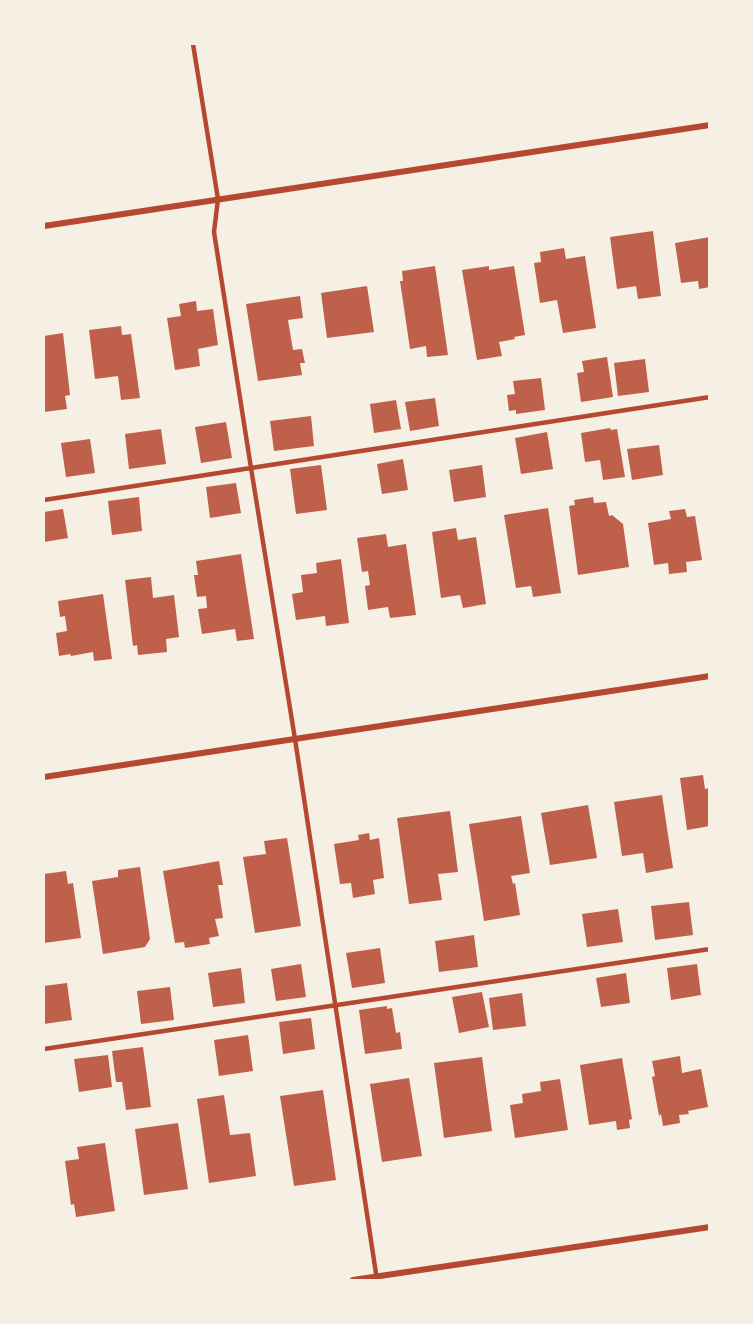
<!DOCTYPE html>
<html>
<head>
<meta charset="utf-8">
<style>
  body { margin:0 }
  #map { position:relative; width:753px; height:1324px; overflow:hidden; background:#f6efe4; font-family:"PT Sans Narrow",sans-serif }
  canvas { display:block }
  .frame { position:absolute; inset:0; border:45px solid #f6efe4; pointer-events:none }
</style>
</head>
<body>
<div id="map">
<canvas width="753" height="1324"></canvas>
<div class="frame"></div>
</div>
<script>
const ctx = document.querySelector('canvas').getContext('2d');
ctx.lineJoin = 'round';
function fill(path, color) {
  ctx.fillStyle = color;
  ctx.fill(path, 'evenodd');
}
function toPath(rows) {
  const path = new Path2D();
  for (const r of rows) {
    path.moveTo(r[0], r[1]);
    for (let i = 2; i < r.length; i += 2) path.lineTo(r[i], r[i + 1]);
  }
  return path;
}
function stroke(path, color, width, dash) {
  ctx.strokeStyle = color;
  ctx.lineWidth = width;
  ctx.lineCap = dash ? 'butt' : 'round';
  ctx.setLineDash(dash || []);
  ctx.stroke(path);
}
const building = toPath([
  [653,231,661,296,638,299,636,286,617,289,610,237],
  [710,237,710,287,699,289,698,281,681,283,675,243],
  [564,248,566,259,585,256,596,328,563,333,557,300,540,303,534,263,541,262,540,252],
  [435,266,448,355,427,357,426,346,410,349,400,281,403,281,402,271],
  [489,266,489,270,514,266,525,335,514,337,515,339,499,342,502,356,477,360,462,270],
  [367,286,374,332,327,338,321,293],
  [300,296,303,318,288,320,293,350,302,349,305,363,300,363,302,375,258,381,246,304],
  [196,301,197,311,213,309,218,345,198,349,200,366,175,370,167,318,181,316,179,304],
  [121,326,122,335,131,334,140,398,121,400,118,376,95,379,89,330],
  [63,333,70,395,65,396,67,409,44,412,44,336],
  [607,357,613,397,581,402,577,373,584,372,582,361],
  [645,359,649,392,618,396,614,363],
  [541,378,545,410,516,414,516,410,509,411,507,395,515,394,513,381],
  [435,398,439,426,410,431,405,402],
  [396,400,401,429,374,433,370,404],
  [311,416,314,446,274,451,270,421],
  [226,422,232,458,201,463,195,427],
  [610,428,611,430,617,429,625,477,603,480,600,460,585,462,581,433],
  [161,429,166,464,129,469,125,434],
  [547,432,553,469,521,474,515,438],
  [90,439,95,473,66,477,61,443],
  [659,445,663,475,632,480,627,449],
  [403,459,408,490,382,494,377,464],
  [321,465,327,510,296,514,290,469],
  [482,465,486,497,454,502,449,470],
  [236,483,241,513,210,518,206,487],
  [139,497,142,531,112,535,108,501],
  [593,497,594,503,606,502,609,516,612,515,623,524,629,567,578,575,569,506,575,505,574,500],
  [548,508,561,593,533,597,531,586,516,588,504,515],
  [63,509,68,538,44,542,44,512],
  [685,509,687,517,695,516,702,560,686,562,687,572,669,574,668,563,654,565,648,523,671,519,669,511],
  [456,528,458,540,476,537,486,604,463,608,460,595,441,598,432,532],
  [386,534,388,547,406,544,416,615,390,618,388,607,368,610,365,586,370,585,368,571,362,572,357,538],
  [241,554,254,639,237,641,235,629,202,634,198,609,207,608,206,596,197,597,194,575,198,575,196,561],
  [341,559,349,623,326,626,325,616,296,620,292,594,303,592,301,575,317,573,316,563],
  [151,577,153,598,174,595,179,637,166,639,167,652,138,655,137,645,133,646,125,580],
  [103,594,112,659,94,661,93,652,71,656,70,654,59,656,56,633,67,631,65,616,60,617,58,601],
  [703,775,705,789,710,788,710,826,687,830,680,778],
  [662,795,673,868,646,873,643,853,622,856,614,802],
  [588,805,597,858,550,865,541,813],
  [450,811,458,872,438,874,442,900,409,904,397,818],
  [521,816,530,873,511,876,513,884,515,883,520,915,484,921,469,824],
  [369,833,370,840,379,838,384,878,373,880,375,894,353,898,351,883,340,884,334,844,359,840,358,835],
  [287,838,301,926,255,933,243,857,266,854,264,841],
  [219,861,223,885,218,885,223,918,215,919,219,936,209,938,210,944,185,948,184,942,175,943,163,871],
  [140,867,150,939,145,947,103,954,92,881,118,877,118,870],
  [66,871,68,884,73,883,81,938,44,943,44,874],
  [689,902,693,935,655,940,651,906],
  [618,909,623,942,587,947,582,914],
  [474,935,478,967,439,972,435,941],
  [380,948,385,983,352,988,346,953],
  [301,964,306,997,276,1001,271,969],
  [697,964,701,995,671,1000,667,968],
  [241,968,245,1003,213,1007,208,973],
  [626,973,630,1003,601,1007,596,978],
  [67,983,72,1020,44,1024,44,986],
  [170,987,174,1020,141,1024,137,991],
  [482,992,489,1027,459,1033,452,997],
  [522,993,526,1026,493,1030,489,998],
  [387,1006,387,1009,392,1008,396,1033,400,1032,402,1049,365,1054,359,1010],
  [311,1018,315,1049,283,1054,279,1022],
  [248,1035,253,1071,219,1076,214,1040],
  [143,1047,151,1107,126,1110,122,1082,116,1082,112,1051],
  [108,1055,112,1087,79,1092,74,1059],
  [680,1056,682,1073,701,1069,708,1107,688,1111,689,1114,679,1115,680,1123,663,1126,661,1114,659,1116,652,1077,655,1076,652,1061],
  [482,1057,492,1131,444,1138,434,1063],
  [622,1058,632,1119,629,1120,630,1128,617,1130,616,1121,589,1125,580,1065],
  [409,1078,422,1156,382,1162,370,1084],
  [560,1079,568,1130,515,1138,510,1105,523,1103,522,1094,541,1091,540,1082],
  [323,1090,336,1180,294,1186,280,1096],
  [224,1095,230,1135,250,1133,256,1176,209,1183,197,1099],
  [178,1123,188,1189,144,1195,135,1129],
  [105,1143,115,1211,76,1217,74,1204,71,1205,65,1161,79,1159,77,1147]
]);
const service = toPath([
  [193,44,218,199,214,232,251,468,295,739,377,1280],
  [44,500,710,397],
  [44,1049,710,949]
]);
const minor = toPath([
  [44,226,710,125],
  [44,777,710,676],
  [353,1280,710,1227]
]);
fill(building, '#bf614a');
stroke(service, '#b5482f', 4.5);
stroke(minor, '#b5482f', 6);
</script>
</body>
</html>
